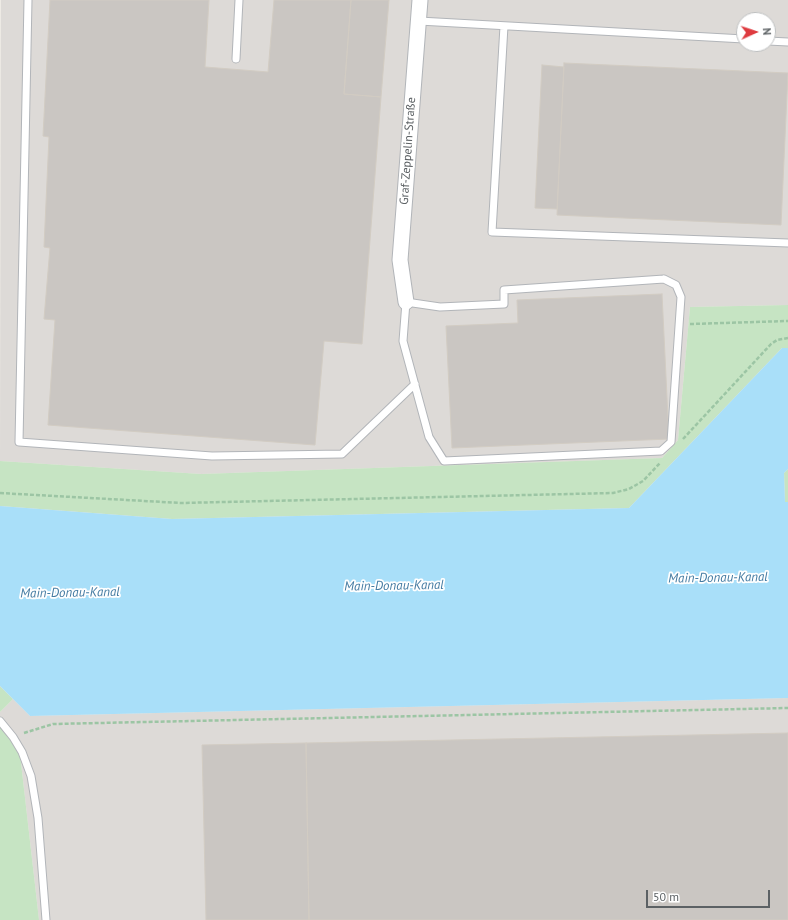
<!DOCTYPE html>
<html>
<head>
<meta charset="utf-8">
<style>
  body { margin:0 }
  #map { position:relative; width:788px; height:920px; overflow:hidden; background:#eeebe5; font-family:"PT Sans",sans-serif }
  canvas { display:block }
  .north { position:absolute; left:736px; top:12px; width:40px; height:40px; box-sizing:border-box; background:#fff; border:1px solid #bec0c1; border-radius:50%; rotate:87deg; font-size:11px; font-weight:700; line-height:16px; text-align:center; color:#5c6164 }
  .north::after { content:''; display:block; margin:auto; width:14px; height:18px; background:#de3a3f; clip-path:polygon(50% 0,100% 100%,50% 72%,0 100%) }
  .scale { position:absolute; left:646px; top:890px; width:124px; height:18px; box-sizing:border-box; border:2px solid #5c6164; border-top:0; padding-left:5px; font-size:12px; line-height:14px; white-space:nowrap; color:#5c6164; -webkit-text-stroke:3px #fff; paint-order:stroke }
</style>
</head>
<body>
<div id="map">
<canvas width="788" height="920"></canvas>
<div class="north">N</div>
<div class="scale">50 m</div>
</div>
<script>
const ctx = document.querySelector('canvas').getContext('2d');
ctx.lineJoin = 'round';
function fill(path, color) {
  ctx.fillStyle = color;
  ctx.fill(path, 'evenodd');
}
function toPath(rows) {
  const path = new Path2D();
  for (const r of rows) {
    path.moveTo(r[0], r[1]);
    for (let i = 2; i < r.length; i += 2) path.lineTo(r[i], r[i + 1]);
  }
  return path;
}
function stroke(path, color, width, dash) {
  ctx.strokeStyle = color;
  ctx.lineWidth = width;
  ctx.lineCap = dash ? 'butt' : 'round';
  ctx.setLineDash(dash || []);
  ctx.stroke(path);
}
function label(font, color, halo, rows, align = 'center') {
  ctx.font = font + ' "PT Sans",sans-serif';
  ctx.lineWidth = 3.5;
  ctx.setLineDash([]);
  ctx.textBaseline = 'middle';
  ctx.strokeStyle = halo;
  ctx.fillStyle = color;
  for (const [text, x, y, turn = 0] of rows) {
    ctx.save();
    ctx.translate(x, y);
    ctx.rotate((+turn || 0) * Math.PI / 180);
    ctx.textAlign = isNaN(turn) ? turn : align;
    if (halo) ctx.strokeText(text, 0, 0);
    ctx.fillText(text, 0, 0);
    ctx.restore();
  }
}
const industrial = toPath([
  [1,0,788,0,788,305,690,307,678,440,662,458,201,474,0,461],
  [744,20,768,20,768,44,744,44],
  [788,698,788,920,39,920,20,754,0,719,0,712,13,699,30,716]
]);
const green = toPath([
  [788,305,788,348,782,348,629,508,172,519,0,506,0,461,201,474,662,458,678,440,690,307],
  [788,469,788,502,785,502,784,473],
  [0,686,13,699,0,712],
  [0,719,20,754,39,920,0,920]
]);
const water = toPath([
  [782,348,788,348,788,469,784,473,785,502,788,502,788,698,30,716,0,686,0,506,172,519,629,508]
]);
const building = toPath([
  [50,0,209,0,205,67,268,72,274,0,351,0,344,94,381,97,362,344,324,341,315,445,48,425,55,320,44,319,50,248,44,247,49,137,43,136,50,0],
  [351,0,389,0,381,97,344,94,351,0],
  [564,63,788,73,781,225,557,215,564,63],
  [542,65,564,67,557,209,535,208,542,65],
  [662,294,669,439,452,448,446,326,518,323,517,300,662,294],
  [788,733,788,920,309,920,306,743,788,733],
  [306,743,309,920,206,920,202,745,306,743]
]);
const path = toPath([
  [690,324,788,321],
  [683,439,771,344,777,340,788,338],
  [0,493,181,503,613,493,629,489,643,481,660,463],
  [24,733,53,724,788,708]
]);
const service = toPath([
  [28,0,19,442,212,456,342,454,415,384],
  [419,21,744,39],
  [504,26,492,232,788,243],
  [768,41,788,42],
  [236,59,239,0],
  [664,279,676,285,681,297,671,442,661,451,444,461,429,437,403,341,406,302,440,307,504,304,504,290,664,279],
  [0,721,13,737,22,752,31,776,38,818,46,920]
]);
const minor = toPath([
  [406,302,400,260,420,0]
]);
const streetNames = [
  ["Graf-Zeppelin-Straße",408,151,-86]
];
const waterNames = [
  ["Main-Donau-Kanal",718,578,-1],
  ["Main-Donau-Kanal",394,586,-1],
  ["Main-Donau-Kanal",70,593,-1]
];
fill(industrial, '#dddad7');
fill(green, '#c6e4c3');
fill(water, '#a9dff9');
fill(building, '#cac6c2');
stroke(building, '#d2ccc3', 1);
stroke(service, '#b2b5b9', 9);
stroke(minor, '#b2b5b9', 17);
stroke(path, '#9cc5a4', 2.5, [4, 2]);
stroke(service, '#fff', 7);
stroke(minor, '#fff', 15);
label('12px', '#5c6164', '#fff', streetNames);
label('italic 13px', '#447ba2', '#fff', waterNames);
</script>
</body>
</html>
